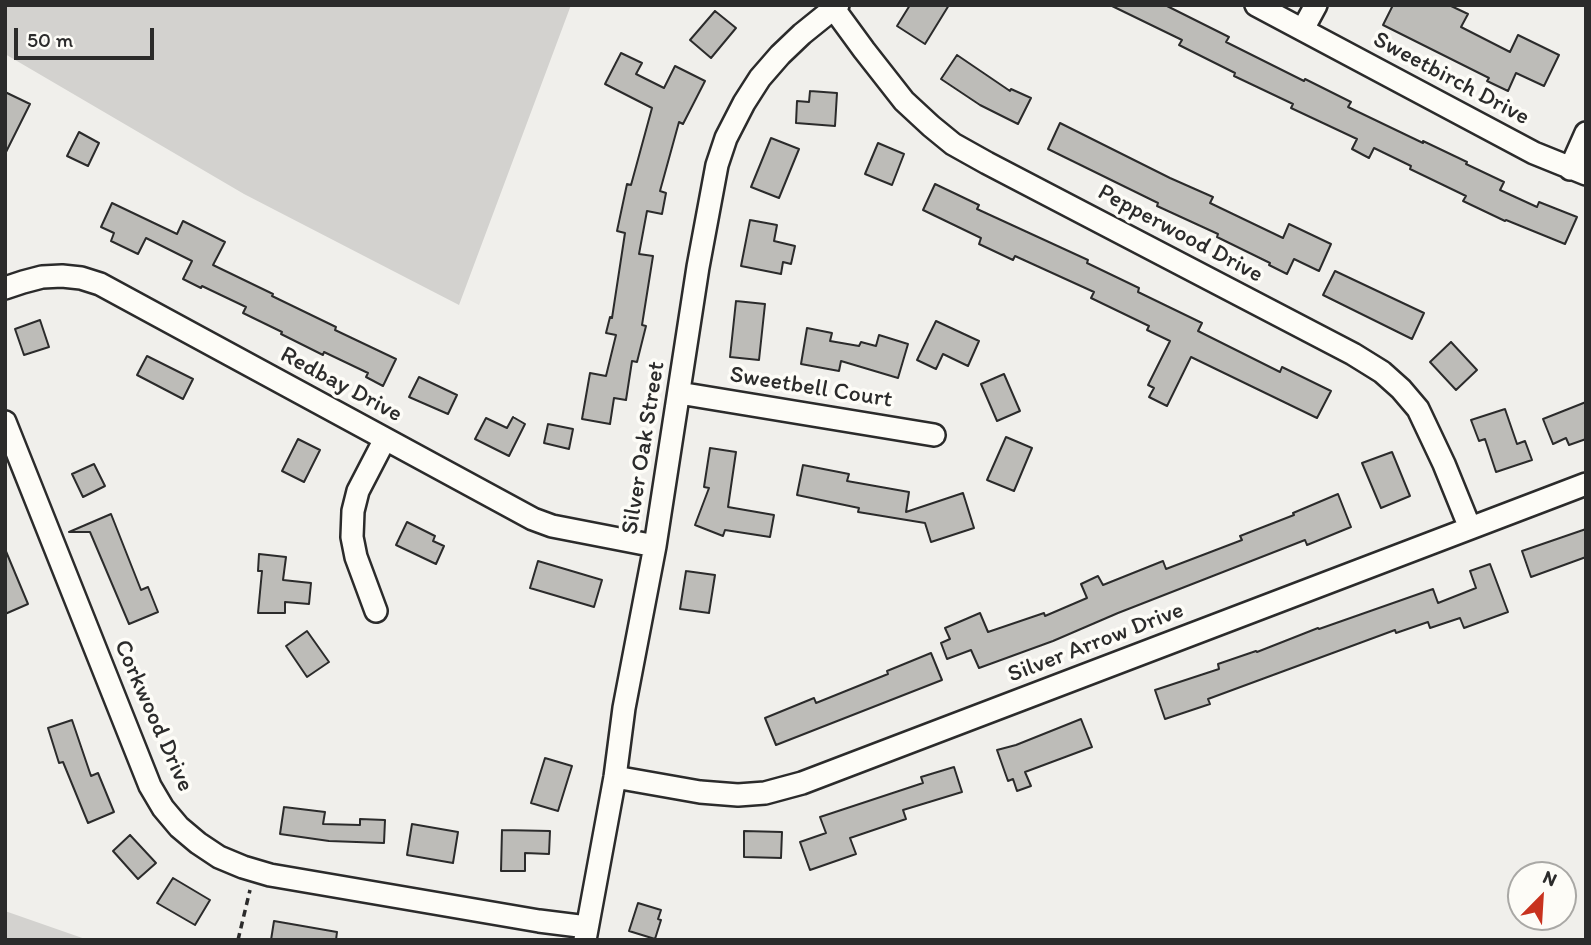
<!DOCTYPE html>
<html>
<head>
<meta charset="utf-8">
<style>
  body { margin:0 }
  #map { position:relative; width:1591px; height:945px; overflow:hidden; background:#f0efeb; font-family:Itim,sans-serif }
  canvas { display:block }
  .frame { position:absolute; inset:0; border:7px solid #2b2b2b; pointer-events:none }
  .north { position:absolute; left:1507px; top:861px; width:70px; height:70px; box-sizing:border-box; background:#fdfcf7; border:2px solid #a9a8a5; border-radius:50%; rotate:24deg; font-size:19px; font-weight:700; line-height:28px; text-align:center; color:#2b2b2b }
  .north::after { content:''; display:block; margin:auto; width:24px; height:32px; background:#c8321e; clip-path:polygon(50% 0,100% 100%,50% 72%,0 100%) }
  .scale { position:absolute; left:14px; top:28px; width:140px; height:32px; box-sizing:border-box; border:4px solid #2b2b2b; border-top:0; padding-left:9px; font-size:21px; line-height:24px; white-space:nowrap; color:#2b2b2b; -webkit-text-stroke:5px #fdfcf7; paint-order:stroke }
</style>
</head>
<body>
<div id="map">
<canvas width="1591" height="945"></canvas>
<div class="frame"></div>
<div class="north">N</div>
<div class="scale">50 m</div>
</div>
<script>
const ctx = document.querySelector('canvas').getContext('2d');
ctx.lineJoin = 'round';
function fill(path, color) {
  ctx.fillStyle = color;
  ctx.fill(path, 'evenodd');
}
function toPath(rows) {
  const path = new Path2D();
  for (const r of rows) {
    path.moveTo(r[0], r[1]);
    for (let i = 2; i < r.length; i += 2) path.lineTo(r[i], r[i + 1]);
  }
  return path;
}
function stroke(path, color, width, dash) {
  ctx.strokeStyle = color;
  ctx.lineWidth = width;
  ctx.lineCap = dash ? 'butt' : 'round';
  ctx.setLineDash(dash || []);
  ctx.stroke(path);
}
function label(font, color, halo, rows, align = 'center') {
  ctx.font = font + ' Itim,sans-serif';
  ctx.lineWidth = 7;
  ctx.setLineDash([]);
  ctx.textBaseline = 'middle';
  ctx.strokeStyle = halo;
  ctx.fillStyle = color;
  for (const [text, x, y, turn = 0] of rows) {
    ctx.save();
    ctx.translate(x, y);
    ctx.rotate((+turn || 0) * Math.PI / 180);
    ctx.textAlign = isNaN(turn) ? turn : align;
    if (halo) ctx.strokeText(text, 0, 0);
    ctx.fillText(text, 0, 0);
    ctx.restore();
  }
}
const green = toPath([
  [5,5,571,5,459,305,244,194,5,54],
  [5,911,88,940,5,940]
]);
const building = toPath([
  [910,5,949,5,925,44,897,26,910,5],
  [1110,5,1165,5,1229,37,1226,42,1304,81,1305,79,1351,102,1348,107,1423,143,1423,141,1467,162,1466,164,1504,182,1500,190,1537,207,1539,202,1577,217,1565,244,1506,220,1505,221,1463,201,1466,196,1410,169,1411,166,1374,148,1369,158,1352,149,1357,139,1291,108,1293,104,1234,76,1235,73,1179,45,1182,40,1110,5],
  [1393,5,1449,5,1468,14,1461,27,1510,52,1518,35,1559,55,1544,86,1516,73,1508,91,1487,81,1489,78,1383,25,1393,5],
  [715,11,736,28,711,58,690,40,715,11],
  [621,53,642,63,636,74,664,88,675,66,705,81,683,124,679,122,660,191,666,193,662,214,647,211,639,254,653,256,642,325,646,326,637,362,632,361,626,400,614,398,610,424,582,419,590,373,606,376,616,335,606,333,610,317,612,318,625,233,617,231,627,184,631,185,652,108,605,84,621,53],
  [957,55,1010,91,1011,89,1031,98,1018,124,980,105,941,79,957,55],
  [810,91,837,93,835,126,796,123,797,101,809,102,810,91],
  [5,92,30,104,5,154,5,92],
  [1060,123,1170,178,1213,197,1210,203,1283,238,1289,224,1331,244,1319,271,1294,259,1287,274,1269,265,1270,263,1217,237,1218,234,1157,206,1158,203,1048,149,1060,123],
  [79,132,99,143,88,166,67,156,79,132],
  [771,138,799,149,779,198,751,187,771,138],
  [878,143,904,154,892,185,865,174,878,143],
  [935,184,979,205,977,209,1088,260,1087,263,1139,288,1138,292,1202,323,1198,331,1280,372,1282,367,1331,391,1317,418,1191,357,1167,406,1149,397,1154,388,1148,385,1170,341,1147,330,1149,326,1091,298,1094,292,1015,256,1013,260,979,244,981,238,923,210,935,184],
  [112,203,177,234,183,221,225,242,213,265,273,294,272,296,336,327,335,330,396,359,383,386,366,377,368,373,324,352,323,355,281,334,282,332,243,313,246,307,202,286,201,288,183,279,192,261,146,238,138,254,111,241,114,233,101,227,112,203],
  [750,220,777,225,774,241,795,246,791,264,783,262,781,274,741,266,750,220],
  [1335,271,1424,313,1412,339,1323,295,1335,271],
  [736,301,765,304,759,360,730,357,736,301],
  [40,320,49,347,24,355,15,329,40,320],
  [936,321,979,341,968,366,943,354,936,369,917,360,936,321],
  [807,328,832,333,830,341,859,346,861,342,876,346,879,335,908,344,898,378,841,361,839,371,801,364,807,328],
  [1451,342,1477,370,1456,390,1430,362,1451,342],
  [147,356,193,379,183,399,137,375,147,356],
  [1004,374,1020,411,997,421,981,384,1004,374],
  [419,377,457,395,448,414,409,397,419,377],
  [1586,402,1586,439,1569,445,1566,438,1553,444,1543,419,1586,402],
  [1505,409,1517,444,1525,441,1532,460,1496,472,1485,439,1479,441,1471,420,1505,409],
  [513,417,525,424,509,456,475,439,486,418,507,428,513,417],
  [548,424,573,429,569,449,544,443,548,424],
  [1006,437,1032,448,1014,491,987,480,1006,437],
  [298,439,320,450,304,482,282,471,298,439],
  [710,448,736,452,728,507,774,515,770,537,725,530,723,536,695,525,709,488,704,487,710,448],
  [1392,452,1410,496,1381,508,1362,463,1392,452],
  [94,464,105,486,83,497,72,474,94,464],
  [803,465,849,474,847,481,909,492,906,512,963,493,974,528,931,542,925,523,858,512,859,508,797,495,803,465],
  [1338,494,1351,527,1307,545,1305,540,1118,613,1053,641,979,668,971,650,947,659,941,643,950,639,945,628,980,613,988,632,1044,613,1045,616,1087,598,1081,584,1098,576,1103,585,1163,561,1166,569,1242,540,1240,536,1294,515,1293,513,1338,494],
  [111,514,141,590,148,587,158,612,129,624,90,532,69,532,111,514],
  [407,522,435,536,433,541,444,546,436,564,396,545,407,522],
  [1586,529,1586,557,1531,577,1522,551,1586,529],
  [5,549,28,604,5,614,5,549],
  [259,554,286,557,283,580,311,583,309,604,285,602,285,613,258,613,262,571,258,571,259,554],
  [538,561,602,580,594,607,530,588,538,561],
  [1490,564,1508,612,1464,628,1460,618,1430,628,1428,622,1396,633,1395,630,1208,699,1210,704,1165,719,1155,690,1219,669,1218,664,1256,651,1257,652,1318,628,1319,629,1433,589,1438,603,1476,588,1470,571,1490,564],
  [686,571,715,575,709,613,680,609,686,571],
  [307,631,329,662,307,677,286,646,307,631],
  [931,653,942,680,776,745,765,718,814,698,816,703,888,674,887,671,931,653],
  [1081,719,1092,747,1025,772,1031,786,1017,791,1013,779,1008,781,997,750,1016,745,1081,719],
  [72,720,91,776,98,773,114,812,88,823,63,762,59,763,48,728,72,720],
  [545,758,572,766,558,811,531,803,545,758],
  [954,767,962,792,903,810,906,819,850,838,856,854,810,870,800,842,826,833,820,817,923,783,921,777,954,767],
  [284,807,325,812,323,824,360,825,360,819,385,820,384,843,329,841,280,834,284,807],
  [412,824,458,832,453,863,407,855,412,824],
  [502,830,550,831,549,854,525,853,525,871,501,871,502,830],
  [744,831,782,832,781,858,744,857,744,831],
  [130,835,156,863,138,879,113,851,130,835],
  [173,878,210,900,195,925,157,903,173,878],
  [638,903,661,910,658,919,661,920,655,939,629,931,638,903],
  [274,921,337,932,336,940,271,940,274,921]
]);
const path = toPath([
  [238,940,250,890]
]);
const minor = toPath([
  [1256,5,1534,153,1586,174],
  [834,9,864,50,904,101,931,126,953,144,987,163,1353,354,1382,372,1401,389,1418,409,1444,464,1470,528],
  [1303,29,1316,5],
  [1570,169,1586,133],
  [5,288,23,282,42,277,62,276,81,278,100,284,533,519,552,526,655,546],
  [679,393,934,435],
  [5,422,150,786,163,808,179,827,198,843,219,857,243,867,270,875,539,921,587,927],
  [376,611,356,557,352,537,353,511,358,491,385,439],
  [615,777,700,792,738,795,765,793,802,783,1586,484],
  [585,940,615,777,624,708,655,546,698,267,717,165,726,138,744,103,760,78,780,55,802,34,838,5]
]);
const streetNames = [
  ["Sweetbirch Drive",1451,79,28],
  ["Pepperwood Drive",1180,234,28],
  ["Redbay Drive",341,385,28],
  ["Sweetbell Court",811,388,9],
  ["Silver Oak Street",644,448,-81],
  ["Silver Arrow Drive",1096,643,-21],
  ["Corkwood Drive",153,716,66]
];
fill(green, '#d3d2cf');
fill(building, '#bdbcb8');
stroke(building, '#2b2b2b', 2);
stroke(minor, '#2b2b2b', 26);
stroke(path, '#2b2b2b', 3.5, [7, 5]);
stroke(minor, '#fdfcf7', 21);
label('24px', '#2b2b2b', '#fdfcf7', streetNames);
</script>
</body>
</html>
